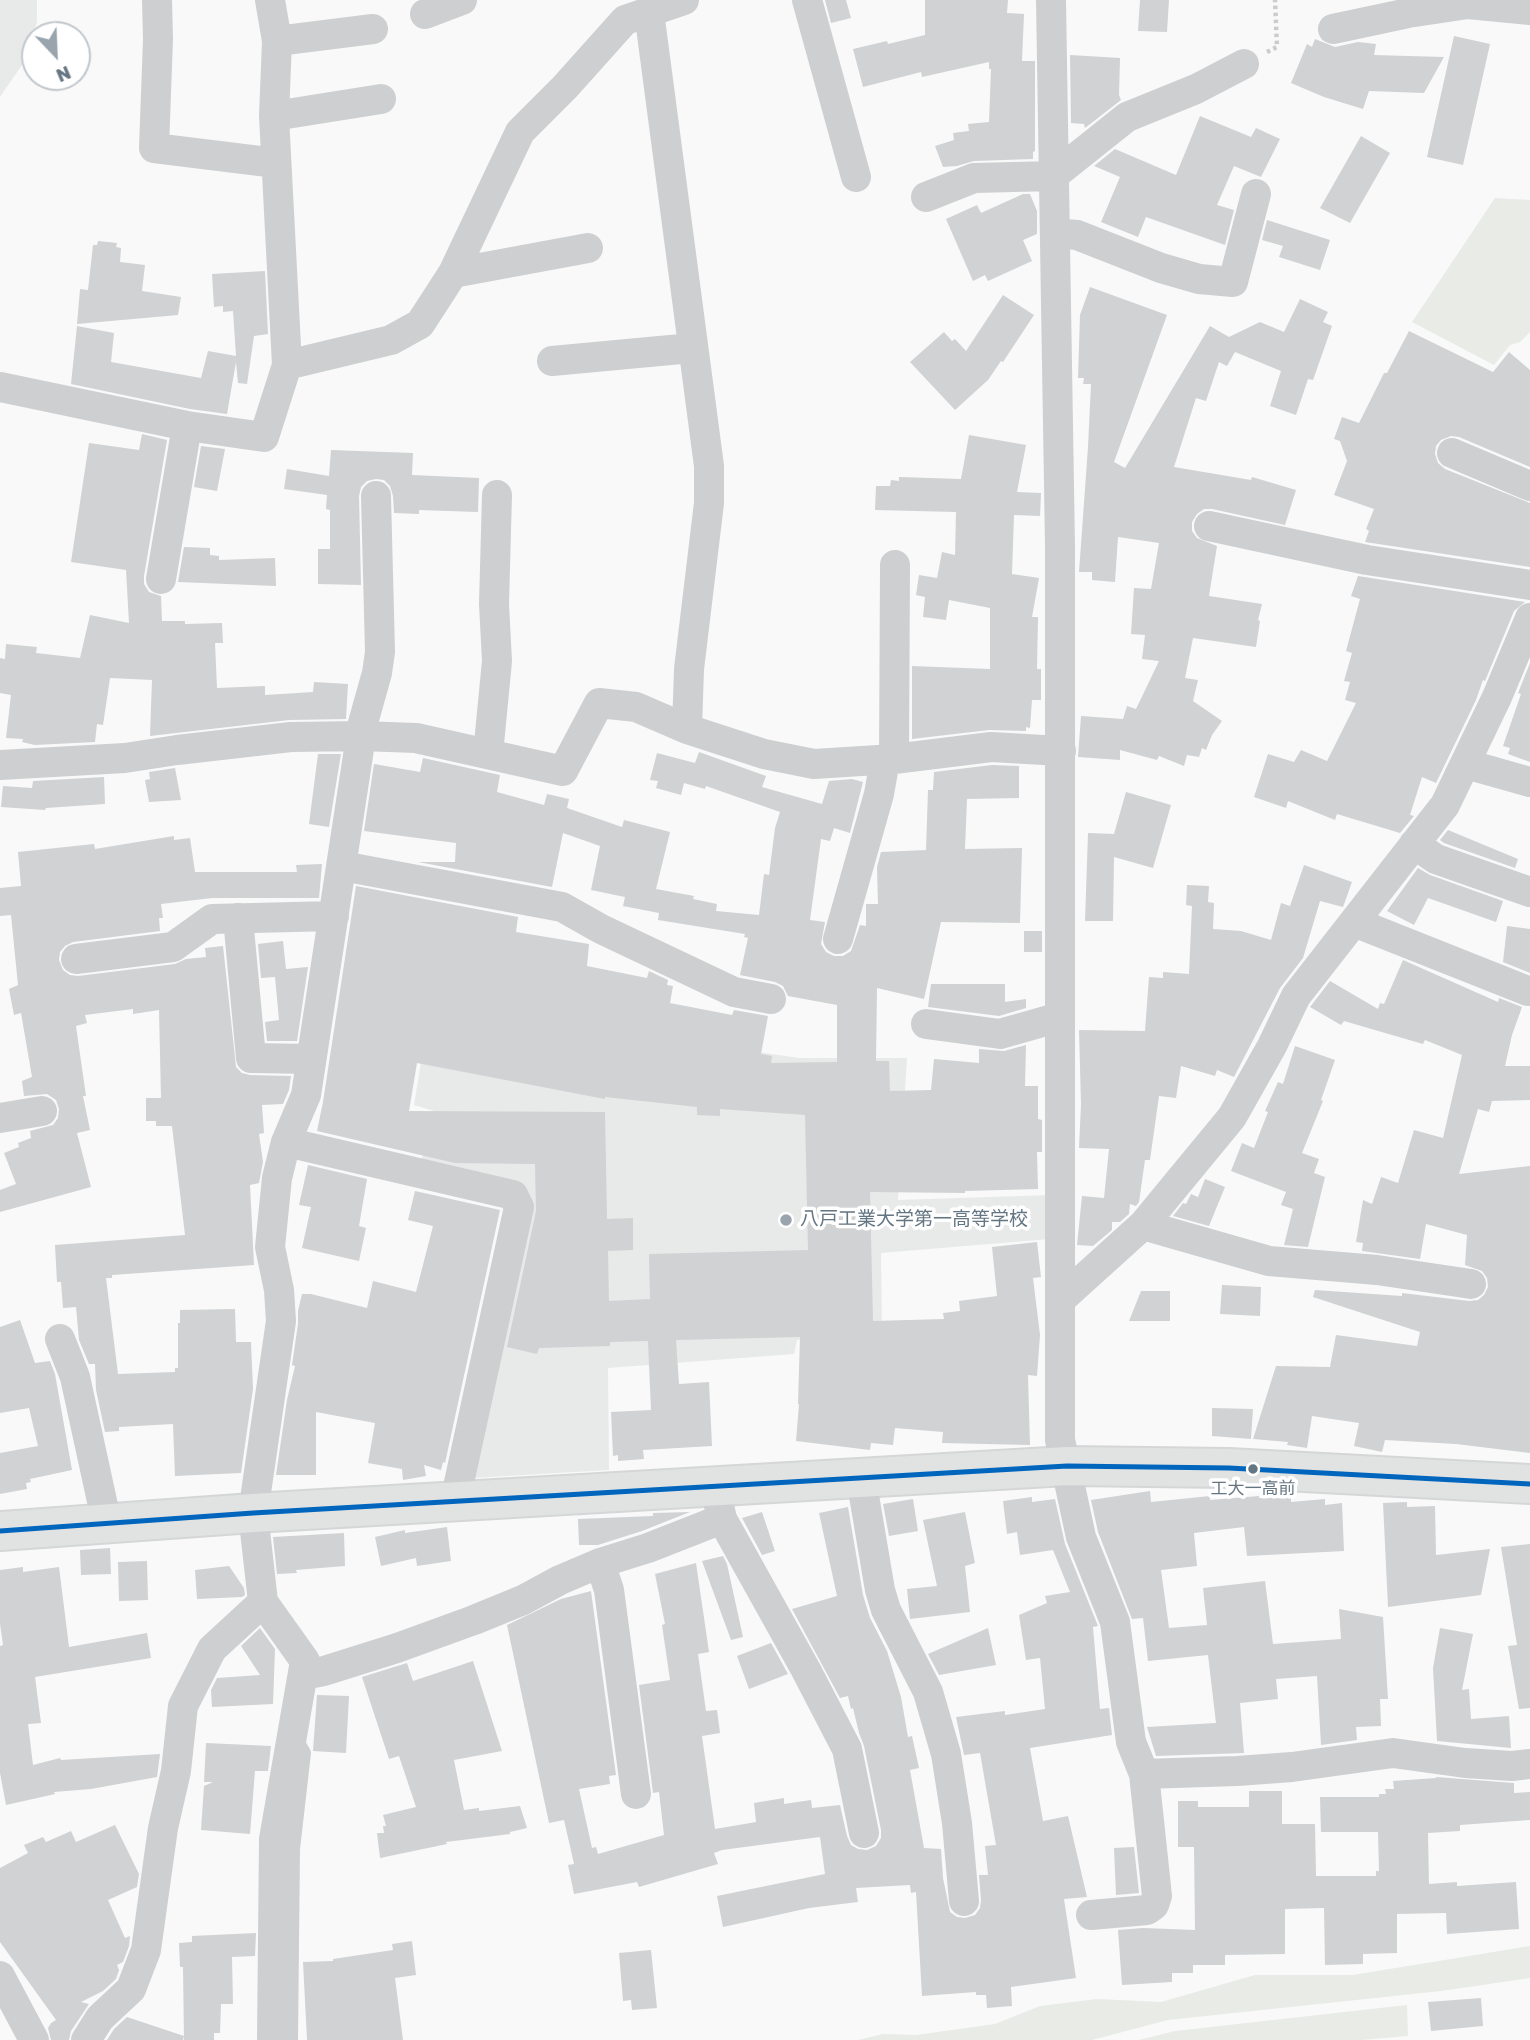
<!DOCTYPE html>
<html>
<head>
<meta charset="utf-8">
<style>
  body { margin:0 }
  #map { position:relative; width:1530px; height:2040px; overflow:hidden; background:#f9f9f9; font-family:Rubik,sans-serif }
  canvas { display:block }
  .north { position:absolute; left:21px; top:21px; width:70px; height:70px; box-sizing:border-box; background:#fff; border:2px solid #c1c8cd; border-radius:50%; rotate:157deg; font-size:19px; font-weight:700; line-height:28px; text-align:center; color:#657683 }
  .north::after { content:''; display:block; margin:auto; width:24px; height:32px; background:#99a4ac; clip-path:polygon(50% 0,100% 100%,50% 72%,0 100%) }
</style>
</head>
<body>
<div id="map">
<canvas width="1530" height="2040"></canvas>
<div class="north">N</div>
</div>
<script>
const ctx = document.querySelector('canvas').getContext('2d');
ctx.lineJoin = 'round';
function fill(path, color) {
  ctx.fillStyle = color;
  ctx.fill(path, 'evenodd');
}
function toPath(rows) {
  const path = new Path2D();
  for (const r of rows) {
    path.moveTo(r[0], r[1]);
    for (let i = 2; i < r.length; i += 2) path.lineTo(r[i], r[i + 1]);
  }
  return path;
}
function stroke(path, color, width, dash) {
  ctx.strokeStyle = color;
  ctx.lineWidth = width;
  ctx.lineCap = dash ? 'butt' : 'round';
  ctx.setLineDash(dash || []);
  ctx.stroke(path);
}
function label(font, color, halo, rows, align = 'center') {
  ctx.font = font + ' Rubik,"Noto Sans JP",sans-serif';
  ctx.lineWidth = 7;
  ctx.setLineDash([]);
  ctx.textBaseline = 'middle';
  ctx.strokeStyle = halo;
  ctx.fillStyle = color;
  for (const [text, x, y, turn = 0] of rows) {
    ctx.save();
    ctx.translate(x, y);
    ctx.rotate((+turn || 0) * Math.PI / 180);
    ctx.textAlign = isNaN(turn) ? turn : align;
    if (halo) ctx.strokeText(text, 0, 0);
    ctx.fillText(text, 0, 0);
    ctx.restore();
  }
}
const built = toPath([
  [0,0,37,0,37,22,24,62,0,97],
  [438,959,669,1039,799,1058,907,1058,898,1200,1050,1195,1050,1239,881,1253,882,1336,797,1340,794,1354,608,1368,609,1470,473,1478,524,1210,420,1166,434,1111,414,1105]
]);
const green = toPath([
  [1495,198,1530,200,1530,332,1520,342,1510,345,1494,365,1412,322],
  [1530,1946,1530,1978,1441,1991,1168,2020,1092,2040,858,2040,883,2034,916,2035,995,2024,1040,2006,1097,1999,1161,2002,1255,1975,1353,1975],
  [1407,2005,1408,2036,1361,2040,1139,2040,1175,2031]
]);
const building = toPath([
  [825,0,846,0,851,18,831,23],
  [925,0,1008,0,1007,13,1024,14,1022,61,1035,61,1035,151,1033,152,1033,159,974,161,957,166,943,167,935,146,954,140,953,133,969,131,968,124,989,122,991,69,989,69,989,62,922,77,921,72,863,87,853,49,887,41,888,44,925,35],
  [1140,0,1169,0,1167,32,1138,31],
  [1454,36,1490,44,1463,165,1427,157],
  [1315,39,1335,47,1358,42,1376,44,1374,55,1444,57,1424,93,1369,91,1363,109,1324,97,1291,83,1307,44,1312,47],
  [1070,55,1120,58,1119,95,1121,100,1085,128,1084,124,1071,123],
  [1200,116,1251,137,1256,128,1280,139,1261,177,1234,166,1217,205,1234,210,1225,245,1146,217,1138,237,1101,222,1120,177,1094,166,1115,149,1176,175],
  [1361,136,1390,153,1350,223,1320,208],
  [1023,194,1030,194,1037,211,1037,234,1023,240,1032,261,988,281,985,275,973,281,946,219,977,205,981,213],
  [1267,220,1330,240,1320,270,1279,257,1283,246,1262,240],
  [98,241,117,243,116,247,121,248,120,262,145,265,142,291,181,297,178,315,77,324,80,289,88,290,93,245,97,245],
  [265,271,268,334,254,336,247,384,238,383,236,362,227,414,190,409,71,384,77,326,114,333,111,362,201,378,208,351,236,356,233,311,223,312,223,306,214,307,212,274],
  [1090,287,1167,315,1114,462,1125,468,1210,326,1229,337,1260,322,1284,332,1300,299,1328,312,1323,322,1332,326,1313,380,1308,379,1296,415,1270,406,1281,371,1235,352,1227,366,1219,362,1206,401,1196,398,1174,467,1251,480,1252,477,1296,490,1285,525,1212,509,1204,509,1197,514,1192,522,1192,531,1197,538,1217,546,1209,596,1262,604,1258,620,1260,621,1256,647,1193,638,1185,678,1198,680,1193,701,1222,721,1212,735,1206,750,1202,748,1199,757,1187,755,1184,766,1159,756,1157,760,1120,750,1120,760,1078,757,1081,716,1123,719,1127,706,1136,709,1159,661,1142,659,1145,635,1131,634,1134,588,1151,589,1159,543,1118,537,1115,582,1092,580,1092,572,1079,572,1088,447,1091,384,1083,384,1084,378,1078,378,1080,315],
  [1003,295,1034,315,1003,362,1001,361,988,380,955,410,910,362,944,332,952,341,955,339,966,351],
  [1409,331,1493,372,1509,352,1530,370,1530,467,1459,437,1451,436,1441,440,1436,446,1435,454,1438,463,1445,469,1530,503,1530,567,1365,542,1369,531,1366,529,1374,509,1334,495,1347,461,1340,441,1334,439,1342,417,1359,423,1384,373,1387,373],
  [142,434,167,440,144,576,144,584,149,592,161,596,162,621,185,621,185,624,222,623,223,643,215,643,217,688,265,686,265,695,313,692,314,682,348,684,346,719,289,720,150,736,152,680,110,678,103,725,97,724,95,742,35,745,22,742,23,739,6,738,11,695,0,693,0,658,5,659,6,644,37,647,36,653,80,658,90,615,129,623,126,570,71,562,89,443,139,450],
  [969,435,1026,445,1017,492,1041,493,1040,516,1014,515,1012,574,1039,578,1032,617,1038,617,1037,669,1041,669,1041,700,1032,700,1030,728,1026,727,1026,731,989,730,912,739,912,666,990,669,990,608,949,600,946,620,923,617,925,597,916,595,919,575,937,578,942,552,955,555,956,512,875,510,876,486,890,486,891,480,899,481,899,477,961,479],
  [201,446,225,449,217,491,194,487],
  [331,450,413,453,412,475,479,478,478,512,419,510,419,514,394,513,393,496,390,486,384,480,376,479,367,481,361,487,359,496,361,585,318,584,318,549,330,549,330,510,326,509,327,495,284,489,287,469,329,476],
  [184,547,210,548,210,555,219,556,219,560,275,558,276,586,178,582],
  [1358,576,1525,602,1514,611,1485,681,1483,680,1476,700,1436,783,1422,777,1410,815,1414,816,1400,833,1337,814,1335,820,1288,801,1286,808,1254,797,1268,754,1294,762,1301,750,1327,761,1356,703,1345,700,1350,682,1344,681,1352,653,1346,651,1360,599,1351,596],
  [1530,663,1530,762,1508,754,1510,748,1503,746,1521,694,1518,693],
  [699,752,766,776,762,787,822,804,829,781,852,779,863,782,850,833,834,828,830,841,821,839,810,920,825,922,821,944,826,952,834,956,843,956,851,951,860,925,866,926,866,904,878,904,877,867,881,852,926,850,928,790,933,790,934,772,992,765,1019,766,1019,798,967,799,965,849,1022,848,1020,923,941,922,924,999,877,988,876,1061,889,1061,890,1091,931,1090,934,1059,979,1063,979,1049,1004,1051,1026,1045,1025,1086,1038,1086,1038,1119,1042,1120,1042,1152,1037,1152,1038,1189,965,1191,965,1193,870,1192,873,1321,944,1319,943,1313,960,1311,959,1301,997,1296,992,1247,1037,1242,1041,1277,1033,1278,1040,1335,1037,1376,1028,1375,1030,1445,942,1443,943,1432,895,1428,893,1445,871,1443,870,1450,796,1441,799,1404,798,1404,800,1337,676,1340,679,1384,709,1382,712,1446,643,1450,644,1459,618,1461,618,1455,613,1456,611,1412,651,1410,648,1341,610,1342,610,1346,539,1348,537,1354,507,1347,536,1211,535,1164,455,1163,317,1131,323,1102,356,886,518,917,516,932,589,944,587,966,647,978,649,971,668,980,667,985,673,986,670,1003,732,1015,734,1010,768,1016,761,1054,772,1056,771,1063,837,1062,837,1005,788,996,783,986,775,982,740,975,748,938,744,937,745,934,658,920,659,913,623,906,625,897,591,890,600,846,563,833,552,887,418,862,455,862,456,843,364,831,374,764,420,772,423,758,500,775,497,792,544,805,547,794,569,799,567,808,622,827,624,820,670,832,656,889,694,896,693,899,717,904,716,911,759,915,764,874,769,875,775,828,780,812,706,786,705,789,684,783,681,795,656,788,658,781,650,780,657,753,695,763],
  [417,1063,605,1099,605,1097,697,1107,697,1115,720,1116,720,1109,805,1115,808,1250,649,1254,650,1299,609,1301,608,1251,633,1250,633,1218,607,1219,605,1112,409,1111],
  [318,754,341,754,329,827,309,824],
  [175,768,181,800,149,802,145,780,150,779,149,772],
  [104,777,105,804,46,808,45,810,1,807,3,786,32,788,33,781],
  [1126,792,1171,805,1153,868,1114,857,1113,921,1085,921,1088,833,1114,834],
  [1448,830,1518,859,1515,868,1444,843,1440,840],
  [174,836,174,840,190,838,195,872,297,872,296,865,322,864,319,898,212,898,161,904,163,918,159,918,160,931,73,942,65,946,60,952,59,960,63,970,70,975,78,976,175,964,186,959,206,957,205,948,223,946,236,1067,242,1073,250,1075,291,1076,289,1090,283,1104,262,1105,264,1133,259,1134,263,1162,259,1183,250,1185,254,1265,112,1275,112,1278,106,1278,118,1374,175,1372,175,1368,178,1368,178,1323,180,1323,180,1310,235,1309,236,1342,251,1342,253,1389,241,1473,175,1476,173,1424,119,1427,119,1431,105,1432,96,1390,95,1364,89,1364,79,1340,76,1307,63,1308,61,1282,57,1282,55,1245,185,1235,172,1126,156,1126,156,1121,146,1121,146,1098,161,1098,159,1010,133,1014,133,1009,85,1015,87,1023,76,1026,86,1096,83,1096,90,1130,77,1133,91,1187,0,1212,0,1190,16,1184,4,1153,19,1147,18,1143,31,1138,30,1131,53,1125,58,1118,59,1109,56,1100,47,1094,24,1096,22,1081,32,1077,21,1013,14,1015,9,989,18,985,11,915,0,916,0,888,21,886,18,852,94,844,95,849],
  [1304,865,1352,882,1343,907,1320,901,1303,958,1280,988,1234,1077,1217,1070,1215,1076,1181,1066,1176,1098,1159,1096,1150,1160,1145,1160,1139,1202,1136,1206,1130,1204,1129,1214,1120,1222,1112,1222,1112,1230,1093,1246,1077,1245,1082,1196,1104,1198,1109,1149,1079,1148,1081,1104,1079,1030,1145,1031,1149,977,1163,978,1163,972,1189,974,1192,906,1186,905,1187,885,1209,886,1208,902,1214,903,1213,929,1241,931,1271,940,1281,903,1290,906],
  [1418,868,1430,875,1503,901,1496,922,1428,898,1414,925,1387,911],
  [1507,926,1530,929,1530,973,1503,962],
  [1024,931,1042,931,1042,952,1024,952],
  [283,941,286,969,308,967,297,1041,267,1041,265,1022,279,1020,275,977,261,978,258,944],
  [1403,960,1498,1002,1499,998,1522,1007,1512,1035,1505,1066,1530,1066,1530,1100,1492,1101,1489,1112,1478,1109,1459,1174,1530,1166,1530,1453,1456,1444,1385,1440,1382,1452,1354,1446,1359,1423,1312,1416,1307,1448,1287,1445,1288,1442,1253,1439,1276,1366,1330,1367,1336,1335,1417,1346,1420,1332,1313,1297,1315,1290,1402,1296,1402,1293,1469,1301,1478,1300,1484,1295,1488,1287,1487,1278,1482,1271,1465,1265,1467,1235,1426,1224,1420,1259,1362,1251,1363,1243,1356,1242,1363,1200,1372,1204,1381,1177,1398,1183,1414,1130,1443,1138,1462,1055,1425,1040,1423,1044,1344,1021,1341,1025,1310,1007,1330,981,1378,1009,1380,1003,1384,1004],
  [931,984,1005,984,1005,1002,1026,999,1026,1008,999,1016,928,1007],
  [1295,1046,1335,1060,1321,1100,1323,1101,1302,1153,1319,1159,1314,1173,1325,1177,1308,1247,1284,1245,1293,1209,1281,1205,1286,1192,1231,1171,1242,1143,1254,1148,1268,1112,1265,1111,1278,1082,1283,1084],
  [308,1165,367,1179,359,1226,366,1228,359,1261,302,1248,311,1207,299,1205],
  [1205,1179,1225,1187,1209,1226,1173,1216,1183,1203,1186,1204,1191,1194,1198,1197],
  [415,1191,500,1210,445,1463,443,1462,441,1470,424,1465,426,1476,403,1480,402,1469,368,1463,375,1423,316,1412,316,1475,276,1475,287,1400,295,1366,292,1365,298,1324,298,1311,302,1294,311,1294,367,1308,373,1281,416,1292,433,1226,408,1220],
  [1222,1285,1261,1287,1260,1316,1220,1314],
  [1141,1291,1170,1291,1170,1321,1129,1321],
  [20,1320,35,1363,50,1361,55,1374,72,1470,30,1479,31,1482,26,1483,27,1489,0,1494,0,1453,38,1446,29,1408,0,1413,0,1327],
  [1212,1408,1253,1409,1251,1439,1212,1436],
  [1150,1491,1151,1502,1210,1496,1210,1500,1259,1496,1259,1498,1291,1496,1291,1502,1325,1499,1325,1505,1342,1503,1344,1551,1247,1556,1244,1527,1194,1533,1197,1566,1161,1570,1169,1628,1207,1625,1203,1588,1265,1581,1273,1644,1341,1639,1339,1609,1383,1617,1388,1699,1380,1699,1381,1726,1356,1727,1357,1740,1321,1745,1317,1676,1276,1679,1278,1699,1240,1703,1244,1753,1156,1756,1147,1727,1216,1723,1208,1655,1148,1661,1143,1618,1132,1619,1098,1532,1091,1500],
  [1032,1497,1032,1502,1055,1499,1065,1544,1098,1626,1093,1627,1100,1709,1109,1708,1112,1735,1030,1748,1043,1821,1068,1816,1087,1897,1064,1899,1076,1978,1011,1987,1012,2006,987,2008,986,1995,976,1995,976,1992,922,1996,916,1892,911,1893,910,1885,856,1888,858,1902,809,1908,723,1927,717,1896,825,1874,820,1837,722,1850,714,1853,718,1864,639,1887,637,1882,574,1894,568,1865,574,1864,564,1820,549,1823,507,1625,561,1599,591,1591,616,1775,609,1776,610,1784,579,1789,592,1848,596,1847,598,1854,664,1835,659,1792,653,1793,639,1685,670,1680,662,1625,665,1624,655,1574,696,1563,709,1652,698,1654,706,1711,717,1710,720,1733,702,1736,715,1829,756,1822,754,1803,784,1798,784,1804,811,1800,812,1808,840,1805,847,1836,851,1845,858,1849,867,1850,876,1846,881,1838,881,1830,864,1746,859,1733,853,1708,851,1709,848,1696,840,1698,792,1609,837,1596,819,1513,848,1507,863,1595,870,1618,887,1651,901,1697,908,1737,912,1736,919,1768,910,1770,924,1848,941,1849,943,1878,950,1912,957,1917,965,1918,975,1915,980,1908,981,1900,979,1875,988,1875,985,1846,996,1845,980,1753,964,1755,956,1717,1005,1711,1005,1715,1045,1709,1040,1658,1026,1660,1019,1615,1047,1603,1045,1596,1070,1592,1053,1550,1020,1555,1017,1532,1007,1534,1003,1501],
  [913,1499,918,1531,889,1536,883,1504],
  [1407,1502,1407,1507,1435,1506,1436,1555,1490,1549,1481,1595,1388,1607,1383,1503],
  [690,1512,642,1531,598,1545,579,1545,578,1519,653,1516,653,1513],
  [762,1512,775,1551,762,1555,742,1518],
  [965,1512,975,1563,965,1566,970,1612,910,1619,907,1589,937,1586,923,1520],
  [447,1527,451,1561,417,1566,416,1558,381,1566,375,1537,405,1530,405,1533],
  [344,1533,345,1566,296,1570,297,1573,277,1574,273,1537],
  [1530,1544,1530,1708,1519,1709,1508,1646,1517,1645,1501,1547],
  [110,1548,111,1574,81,1575,80,1550],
  [723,1556,727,1564,743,1637,731,1640,702,1561],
  [147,1561,148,1600,119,1601,118,1562],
  [229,1566,244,1588,245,1595,242,1597,197,1599,195,1570],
  [23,1567,23,1572,59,1567,69,1647,147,1633,151,1658,35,1677,41,1723,28,1724,33,1765,60,1758,61,1760,160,1754,157,1777,91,1789,54,1792,55,1794,6,1805,0,1773,0,1646,3,1645,0,1624,0,1570],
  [260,1628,275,1649,273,1704,212,1707,211,1690,217,1678,260,1675,241,1646],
  [988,1628,996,1665,939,1675,928,1654],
  [1440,1628,1473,1634,1462,1690,1469,1689,1471,1719,1509,1716,1511,1748,1437,1741,1433,1668],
  [771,1643,788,1674,749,1689,737,1656],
  [473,1661,502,1751,454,1760,464,1810,479,1808,479,1811,520,1806,527,1828,510,1832,510,1834,446,1842,447,1844,380,1858,377,1833,384,1833,383,1826,386,1826,383,1815,416,1807,399,1756,389,1759,362,1677,407,1663,413,1681],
  [317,1695,349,1696,346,1753,313,1751],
  [206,1743,271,1746,268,1771,255,1771,250,1834,201,1830,204,1786,213,1782,204,1782],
  [1436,1777,1514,1783,1514,1793,1530,1792,1530,1820,1460,1825,1460,1831,1428,1833,1429,1884,1457,1882,1457,1886,1516,1882,1519,1929,1447,1934,1446,1913,1397,1914,1397,1953,1363,1954,1363,1964,1325,1965,1324,1908,1285,1909,1285,1954,1225,1955,1225,1965,1193,1965,1193,1973,1172,1973,1172,1982,1122,1985,1118,1930,1143,1928,1195,1930,1194,1847,1178,1847,1178,1801,1198,1801,1198,1807,1249,1807,1249,1791,1282,1791,1282,1824,1315,1824,1316,1876,1376,1876,1376,1871,1379,1871,1378,1832,1321,1832,1320,1797,1379,1797,1379,1794,1386,1794,1385,1789,1394,1789,1393,1781,1436,1778],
  [115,1825,139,1874,137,1887,108,1900,125,1938,130,1936,129,1946,123,1962,117,1965,119,1970,116,1979,103,1991,81,2002,89,2004,71,2031,69,2040,51,2040,48,2028,51,2023,56,2020,0,1942,0,1868,28,1853,24,1845,43,1837,46,1842,71,1831,76,1842],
  [1134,1847,1139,1893,1116,1895,1114,1848],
  [256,1933,255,1956,232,1957,233,2004,221,2004,220,2033,214,2033,214,2040,184,2040,183,1967,180,1967,179,1943,192,1942,192,1936],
  [412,1941,416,1975,395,1978,403,2040,307,2040,303,1962,333,1961,333,1959,393,1950,392,1944],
  [651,1950,657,2008,632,2010,631,2000,623,2001,619,1953],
  [1481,1998,1483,2026,1431,2031,1428,2002],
  [127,2017,184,2036,183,2040,107,2040,114,2029]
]);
const path = toPath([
  [1267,52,1277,47,1275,0]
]);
const lane = toPath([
  [291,2040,293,1849,304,1753,296,1739]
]);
const street = toPath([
  [157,0,158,39,154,148,276,163],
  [270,0,277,41,274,116,287,365],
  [807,0,856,177],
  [1051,0,1060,546,1060,1440,1081,1537,1115,1622,1131,1742,1144,1774,1237,1771,1292,1767,1393,1753,1465,1763,1512,1766,1530,1764],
  [1464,0,1468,4,1530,10],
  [649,12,709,466,709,503,689,669,687,729],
  [425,14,462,0],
  [1333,29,1408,13,1468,4],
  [277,41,373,29],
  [274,116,381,99],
  [926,197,974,178,1053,176,1127,117,1196,89,1244,64],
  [1055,233,1077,235,1161,268,1199,279,1233,282,1256,194],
  [453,273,588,248],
  [552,361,692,348],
  [0,387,187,426,264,437,287,365,391,340,420,324,453,273,520,132,565,87,625,20,684,0],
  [1452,453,1530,486],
  [1209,526,1367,560,1530,585],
  [161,579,187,426],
  [488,754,497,661,494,604,497,495],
  [894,759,895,565],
  [1466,764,1530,782],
  [0,765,125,758,177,750,291,737,362,736,416,738,563,771,599,703,636,707,687,729,764,754,814,764,894,759,991,747,1061,751],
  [1414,844,1436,859,1530,892],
  [342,866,562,907,601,929,734,992,771,999],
  [238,918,251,1058,311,1059],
  [1354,922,1528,991],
  [838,939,879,794,885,760],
  [76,959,173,947,212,919,334,916],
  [926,1024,1000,1034,1060,1017],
  [0,1118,42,1111],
  [286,1142,513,1195,519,1207,455,1501],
  [1143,1225,1269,1261,1377,1270,1471,1284],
  [1060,1300,1143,1225,1232,1117,1272,1046,1296,996,1445,805,1497,697,1530,618],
  [60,1339,75,1377,107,1524],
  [861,1478,880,1590,886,1610,928,1692,946,1754,957,1823,964,1901],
  [718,1501,722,1519,806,1670,847,1749,864,1833],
  [600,1563,609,1590,636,1794],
  [303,1675,324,1671,397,1648,474,1620,523,1600,560,1580,600,1563,648,1548,722,1519],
  [1091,1915,1147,1910,1154,1905,1157,1896,1144,1774],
  [0,1976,34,2040],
  [86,2040,100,2018,131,1989,146,1950,163,1828,176,1771,183,1706,212,1649,263,1602],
  [272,2040,274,1839,305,1661,263,1602,253,1513,281,1321,279,1290,270,1247,277,1178,286,1142,306,1095,363,723,377,673,380,652,376,496]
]);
const secondary = toPath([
  [0,1531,253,1513,1067,1466,1229,1468,1530,1484]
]);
const bus1 = toPath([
  [0,1531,253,1513,1067,1466,1229,1468,1530,1484]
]);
const markers = [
  [786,1220,7,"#99a4ac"],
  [1253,1469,6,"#657683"]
];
const busNames = [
  ["工大一高前",1253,1489]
];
const poiNames = [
  ["八戸工業大学第一高等学校",800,1220]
];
fill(built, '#e8e9e9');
fill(green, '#e8ebe6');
fill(building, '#d0d2d3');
stroke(secondary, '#d5d6d7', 42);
stroke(path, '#cbcccd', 4.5, [3.5, 3.5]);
stroke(lane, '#cecfd0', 14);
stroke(street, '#cecfd0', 30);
stroke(secondary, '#e1e2e2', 38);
stroke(bus1, '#0065bd', 5);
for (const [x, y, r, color] of markers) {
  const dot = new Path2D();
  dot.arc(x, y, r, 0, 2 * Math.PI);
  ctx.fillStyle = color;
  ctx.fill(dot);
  stroke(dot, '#fff', 2.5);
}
label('17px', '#657683', '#fff', busNames);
label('19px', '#657683', '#fff', poiNames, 'left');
</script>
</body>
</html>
